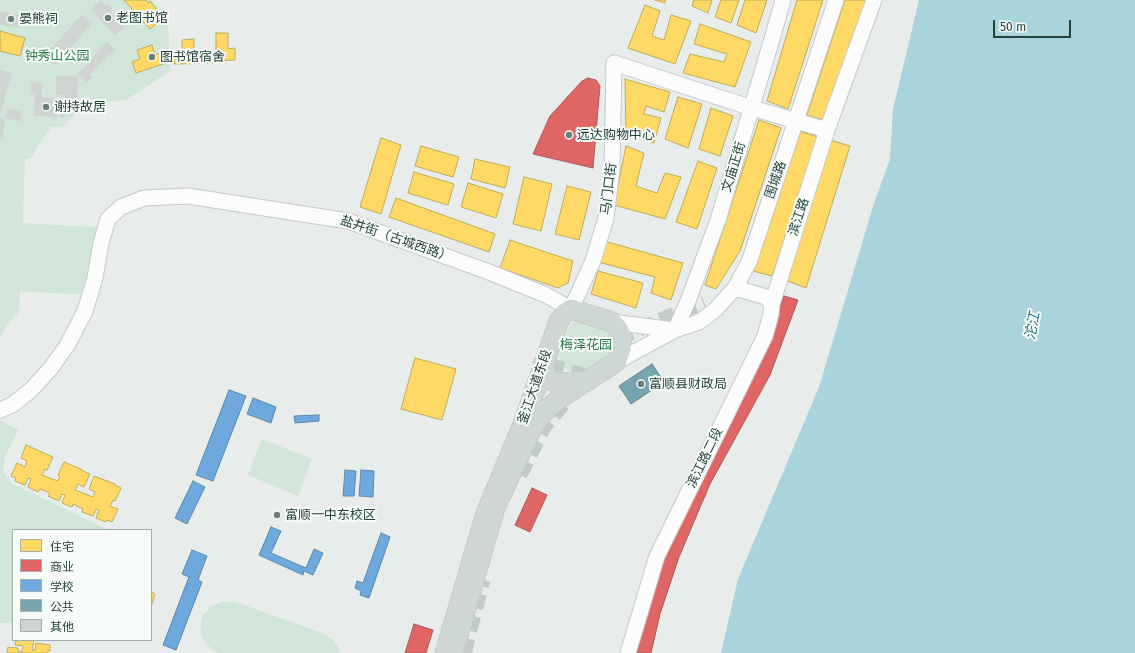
<!DOCTYPE html>
<html>
<head>
<meta charset="utf-8">
<style>
  body { margin:0 }
  #map { position:relative; width:1135px; height:653px; overflow:hidden; background:#e8edeb; font-family:"Fira Sans","Noto Sans SC",sans-serif }
  canvas { display:block }
  .legend { position:absolute; left:12px; top:529px; width:140px; height:112px; box-sizing:border-box; background:#f7fbf9; border:1px solid #a3b1ad; margin:0; padding:5px 7px; list-style:none; font-size:12px; color:#24423a }
  .legend li { display:flex; align-items:center; gap:8px; height:20px }
  .legend b { width:20px; border:1px solid #a3b1ad }
  .scale { position:absolute; left:993px; top:20px; width:78px; height:18px; box-sizing:border-box; border:2px solid #24423a; border-top:0; padding-left:5px; font-size:12px; line-height:14px; white-space:nowrap; color:#24423a; -webkit-text-stroke:3px #f7fbf9; paint-order:stroke }
</style>
</head>
<body>
<div id="map">
<canvas width="1135" height="653"></canvas>
<ul class="legend">
<li><b style="height:11px;background:#ffd966"></b>住宅</li>
<li><b style="height:11px;background:#e06666"></b>商业</li>
<li><b style="height:11px;background:#6fa8dc"></b>学校</li>
<li><b style="height:11px;background:#76a5af"></b>公共</li>
<li><b style="height:11px;background:#cfd4d2"></b>其他</li>
</ul>
<div class="scale">50 m</div>
</div>
<script>
const ctx = document.querySelector('canvas').getContext('2d');
ctx.lineJoin = 'round';
function fill(path, color) {
  ctx.fillStyle = color;
  ctx.fill(path, 'evenodd');
}
function toPath(rows) {
  const path = new Path2D();
  for (const r of rows) {
    path.moveTo(r[0], r[1]);
    for (let i = 2; i < r.length; i += 2) path.lineTo(r[i], r[i + 1]);
  }
  return path;
}
function stroke(path, color, width, dash) {
  ctx.strokeStyle = color;
  ctx.lineWidth = width;
  ctx.lineCap = dash ? 'butt' : 'round';
  ctx.setLineDash(dash || []);
  ctx.stroke(path);
}
function label(font, color, halo, rows, align = 'center') {
  ctx.font = font + ' "Fira Sans","Noto Sans SC",sans-serif';
  ctx.lineWidth = 4;
  ctx.setLineDash([]);
  ctx.textBaseline = 'middle';
  ctx.strokeStyle = halo;
  ctx.fillStyle = color;
  for (const [text, x, y, turn = 0] of rows) {
    ctx.save();
    ctx.translate(x, y);
    ctx.rotate((+turn || 0) * Math.PI / 180);
    ctx.textAlign = isNaN(turn) ? turn : align;
    if (halo) ctx.strokeText(text, 0, 0);
    ctx.fillText(text, 0, 0);
    ctx.restore();
  }
}
const green = toPath([
  [0,0,152,0,168,18,170,71,126,100,87,103,62,127,51,127,30,159,25,159,23,223,97,227,88,278,83,295,20,291,19,312,8,323,0,337],
  [586,320,607,329,612,341,610,351,601,362,586,370,568,371,561,365,559,356,570,326,575,321],
  [0,420,18,430,5,457,3,472,13,484,109,530,13,530,13,623,0,623],
  [262,439,312,459,298,496,248,475],
  [224,601,236,602,322,633,333,640,337,645,340,653,218,653,208,646,204,641,201,635,201,622,203,615,212,606]
]);
const water = toPath([
  [919,0,1135,0,1135,653,721,653,738,579,819,387,874,203,890,159,893,109]
]);
const homes = toPath([
  [124,0,146,0,148,3,150,1,158,11,156,12,162,19,150,29,124,0],
  [655,0,665,0,665,3,655,0],
  [694,0,712,0,708,13,692,6,694,0],
  [721,0,739,0,731,23,715,17,721,0],
  [745,0,767,0,756,33,737,25,745,0],
  [797,0,823,0,788,109,767,101,797,0],
  [845,0,866,0,823,120,807,115,845,0],
  [645,5,660,11,652,36,664,40,671,15,691,21,675,64,628,48,645,5],
  [700,24,751,42,735,87,683,73,690,54,724,62,727,54,694,44,700,24],
  [0,31,25,38,20,56,0,51,0,31],
  [216,33,228,33,228,49,235,48,235,60,217,61,217,63,174,64,174,52,182,51,182,40,194,39,194,53,216,53,216,33],
  [152,45,155,55,163,52,166,63,136,73,132,62,140,59,137,50,152,45],
  [625,79,670,92,664,112,646,106,644,114,661,118,654,143,626,134,625,79],
  [678,97,702,104,688,148,665,139,678,97],
  [711,108,733,116,720,156,699,149,711,108],
  [759,120,781,128,740,251,716,289,705,285,759,120],
  [799,131,818,137,772,276,753,271,799,131],
  [381,138,401,145,381,214,360,207,381,138],
  [830,140,850,146,806,288,785,280,830,140],
  [421,146,459,157,453,177,415,166,421,146],
  [626,146,644,153,636,186,657,193,665,173,681,177,665,219,614,205,626,146],
  [475,159,510,167,505,188,471,179,475,159],
  [698,161,717,168,697,229,676,222,698,161],
  [414,172,454,184,448,205,408,193,414,172],
  [524,177,552,184,541,231,513,224,524,177],
  [468,183,503,194,496,218,461,207,468,183],
  [567,186,591,192,579,240,555,234,567,186],
  [396,198,495,234,489,252,389,217,396,198],
  [510,240,573,261,568,283,558,288,500,268,510,240],
  [604,241,683,263,671,300,651,293,655,277,598,262,604,241],
  [598,271,643,283,636,308,591,294,598,271],
  [415,358,456,369,442,420,401,409,415,358],
  [26,445,53,457,47,470,45,469,42,475,58,481,60,476,58,475,64,462,81,469,81,470,90,474,84,487,78,484,75,490,93,497,95,492,89,489,94,476,115,484,115,485,121,488,115,501,113,500,110,506,118,509,112,522,107,520,106,522,96,518,99,510,96,509,93,516,82,512,83,509,73,504,72,507,62,503,65,495,62,494,59,501,48,496,50,493,40,489,38,492,28,487,31,479,28,478,25,485,15,481,16,478,11,476,17,463,25,467,27,461,21,458,26,445],
  [151,592,155,594,152,604,151,603,151,592],
  [16,640,34,640,32,650,35,650,36,643,50,645,50,651,48,650,48,653,7,653,8,647,18,648,18,651,22,652,23,646,15,645,16,640]
]);
const shops = toPath([
  [588,78,596,80,600,86,593,168,533,154,550,116,582,81,588,78],
  [784,296,798,300,770,375,710,484,679,557,660,614,651,653,637,653,647,610,666,552,757,369,784,296],
  [532,488,547,495,530,532,515,525,532,488],
  [414,624,433,630,426,653,405,653,414,624]
]);
const schools = toPath([
  [229,390,246,396,213,481,196,475,229,390],
  [253,398,276,407,271,423,247,414,253,398],
  [319,415,319,421,295,423,294,416,319,415],
  [345,470,356,471,354,496,343,496,345,470],
  [361,470,374,471,373,497,359,496,361,470],
  [193,481,205,487,187,524,175,518,193,481],
  [271,527,281,531,271,553,306,568,314,549,323,553,313,575,304,571,303,575,259,555,271,527],
  [381,533,390,537,369,598,360,595,361,591,355,588,357,581,363,583,381,533],
  [192,550,207,556,198,580,202,582,176,650,163,645,189,577,182,574,192,550]
]);
const public = toPath([
  [652,364,664,382,631,404,619,386,652,364]
]);
const building = toPath([
  [101,0,106,6,108,4,112,9,110,11,125,26,115,35,91,10,101,0],
  [0,12,23,15,21,27,0,24,0,12],
  [82,15,92,23,55,65,45,56,82,15],
  [107,42,115,50,111,55,109,54,89,75,92,77,87,82,78,74,107,42],
  [0,70,11,73,1,112,0,112,0,70],
  [57,76,78,77,77,102,80,104,70,115,67,112,63,118,60,117,61,99,63,99,64,95,56,94,57,76],
  [32,82,42,83,41,97,58,99,57,117,34,115,35,94,31,93,32,82],
  [8,109,22,112,20,121,6,118,8,109],
  [0,119,5,119,2,138,0,137,0,119]
]);
const minorTunnel = toPath([
  [618,338,704,302],
  [549,365,585,376,591,372],
  [520,475,544,427,563,404],
  [464,653,483,580]
]);
const minor = toPath([
  [772,304,827,130,874,0],
  [612,322,675,330],
  [675,330,688,301,718,220,772,39,783,0],
  [616,362,675,330,699,322,715,310,735,288,749,262,836,0],
  [0,410,12,405,31,390,51,368,68,344,85,311,95,278,101,243,108,219,121,207,144,198,188,196,348,221,489,272,546,295,571,309,593,261,606,218,612,169,614,63,752,108,827,130],
  [628,653,657,556,765,336,771,314,772,304,766,297,735,288]
]);
const major = toPath([
  [543,364,547,378,554,382,563,383,586,381],
  [445,653,486,513,523,424,559,321,564,314,571,309,612,322,618,329,622,337,621,349,616,362,559,399,544,412,533,426,495,508,453,653]
]);
const markers = [
  [108,18,4,"#697e78"],
  [11,19,4,"#697e78"],
  [152,57,4,"#697e78"],
  [46,107,4,"#697e78"],
  [569,135,4,"#697e78"],
  [641,384,4,"#697e78"],
  [277,515,4,"#697e78"]
];
const poiNames = [
  ["老图书馆",116,18],
  ["晏熊祠",19,19],
  ["图书馆宿舍",160,57],
  ["谢持故居",54,107],
  ["远达购物中心",577,135],
  ["富顺县财政局",649,384],
  ["富顺一中东校区",285,515]
];
const parkNames = [
  ["钟秀山公园",57,56],
  ["梅泽花园",586,345]
];
const streetNames = [
  ["文庙正街",734,167,-73],
  ["围城路",776,180,-71],
  ["马门口街",609,189,-83],
  ["滨江路",799,217,-72],
  ["盐井街（古城西路）",396,239,19],
  ["釜江大道东段",535,387,-71],
  ["滨江路二段",705,458,-64]
];
const waterNames = [
  ["沱江",1033,326,-79]
];
fill(green, '#d1e6d8');
fill(water, '#a9d4db');
fill(homes, '#ffd966');
stroke(homes, '#bdac59', 1);
fill(shops, '#e06666');
stroke(shops, '#a85b59', 1);
fill(schools, '#6fa8dc');
stroke(schools, '#5889ab', 1);
fill(public, '#76a5af');
stroke(public, '#5d878c', 1);
fill(building, '#cfd4d2');
stroke(building, '#d1d6d4', 1);
stroke(minorTunnel, '#c1cbc8', 15, [15, 8]);
stroke(minor, '#c5cac8', 17);
stroke(major, '#c3ccc9', 21);
stroke(minor, '#fcfcfc', 15);
stroke(major, '#cfd7d5', 19);
for (const [x, y, r, color] of markers) {
  const dot = new Path2D();
  dot.arc(x, y, r, 0, 2 * Math.PI);
  ctx.fillStyle = color;
  ctx.fill(dot);
  stroke(dot, '#f7fbf9', 1.5);
}
label('13px', '#24423a', '#f7fbf9', poiNames, 'left');
label('13px', '#2d7a4b', '#f7fbf9', parkNames);
label('13px', '#24423a', '#f7fbf9', streetNames);
label('italic 14px', '#1c6f80', '#f7fbf9', waterNames);
</script>
</body>
</html>
